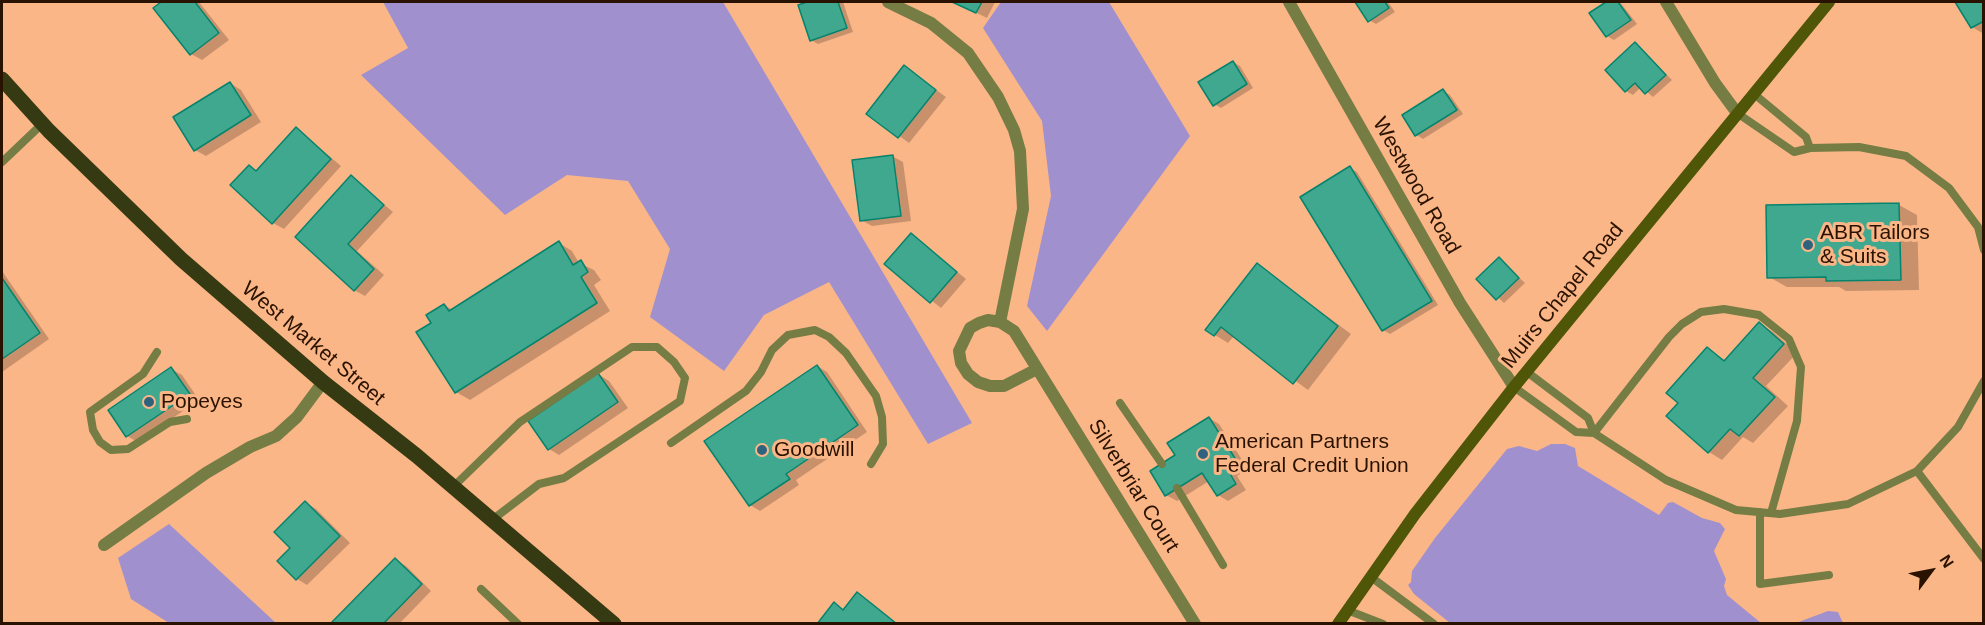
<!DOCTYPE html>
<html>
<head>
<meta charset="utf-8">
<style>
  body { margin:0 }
  #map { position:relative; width:1985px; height:625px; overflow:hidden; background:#fbb687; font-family:Arial,sans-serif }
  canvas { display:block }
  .frame { position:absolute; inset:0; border:3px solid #2a1201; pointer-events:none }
  .north { position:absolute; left:1901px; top:541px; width:60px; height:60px; -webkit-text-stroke:4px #fbb687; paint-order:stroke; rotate:58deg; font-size:16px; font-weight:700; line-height:24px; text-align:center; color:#2a1201 }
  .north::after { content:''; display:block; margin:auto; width:21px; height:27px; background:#2a1201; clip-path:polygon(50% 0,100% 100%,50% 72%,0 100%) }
</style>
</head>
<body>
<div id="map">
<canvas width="1985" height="625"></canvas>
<div class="frame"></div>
<div class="north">N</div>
</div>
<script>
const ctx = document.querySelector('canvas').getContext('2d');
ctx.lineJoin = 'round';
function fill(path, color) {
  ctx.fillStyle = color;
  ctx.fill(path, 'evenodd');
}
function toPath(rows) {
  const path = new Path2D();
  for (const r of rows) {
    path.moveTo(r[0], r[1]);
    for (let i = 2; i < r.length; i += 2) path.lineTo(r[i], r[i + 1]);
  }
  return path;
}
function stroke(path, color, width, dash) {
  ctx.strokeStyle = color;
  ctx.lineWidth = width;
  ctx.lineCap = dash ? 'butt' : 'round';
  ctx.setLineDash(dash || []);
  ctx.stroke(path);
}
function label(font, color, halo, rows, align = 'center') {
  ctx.font = font + ' Arial,sans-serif';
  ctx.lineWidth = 6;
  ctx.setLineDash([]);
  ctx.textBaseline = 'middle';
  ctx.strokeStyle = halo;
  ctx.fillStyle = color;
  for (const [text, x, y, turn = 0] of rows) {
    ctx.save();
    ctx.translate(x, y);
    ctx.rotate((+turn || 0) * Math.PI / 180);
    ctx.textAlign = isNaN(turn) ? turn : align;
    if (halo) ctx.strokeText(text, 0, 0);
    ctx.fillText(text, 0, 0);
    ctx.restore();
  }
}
const green = toPath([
  [383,2,723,2,972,423,928,444,829,282,764,315,724,371,650,317,670,249,628,181,567,175,505,215,361,75,408,48],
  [1001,2,1109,2,1190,136,1047,331,1027,306,1051,196,1042,121,983,28],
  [1551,444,1565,444,1575,448,1578,466,1659,515,1668,503,1673,502,1702,518,1720,523,1725,529,1714,551,1726,579,1724,586,1727,595,1761,623,1450,623,1414,594,1408,585,1411,582,1412,571,1435,538,1507,449,1519,446,1537,451],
  [169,524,276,623,169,623,131,599,118,558],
  [1828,611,1838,612,1843,623,1796,623]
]);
const shadow = toPath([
  [163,2,199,2,229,40,202,60,191,54,155,8],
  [812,2,843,2,853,32,818,44,811,40,800,5],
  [954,2,995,2,987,18],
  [1357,2,1388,2,1395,12,1376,24,1369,20],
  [1608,2,1620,2,1637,24,1614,40,1607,36,1591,14],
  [1957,2,1984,2,1984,34,1972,27],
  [1636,44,1672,80,1653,97,1641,87,1633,95,1626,91],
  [1233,62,1240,66,1253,88,1221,108,1214,104],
  [904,67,946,97,909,143,868,113],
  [230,83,241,90,261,122,206,156,195,150],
  [1443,91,1450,95,1463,114,1423,139,1417,135,1404,115],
  [297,129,341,166,284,229,273,223,232,185,249,167,258,172],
  [892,156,903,162,911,221,872,226,861,220],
  [1350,168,1357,172,1438,305,1390,334,1383,330],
  [351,177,393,212,357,251,384,275,365,296,354,290,297,237],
  [1899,205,1917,215,1919,290,1846,291,1839,287,1787,287,1769,277],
  [911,234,966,279,941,308,886,264],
  [559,243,572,251,579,263,594,270,601,280,594,285,610,311,470,400,456,392,433,323,444,305,453,310],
  [1499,259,1525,283,1504,303,1479,279],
  [1258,265,1351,334,1308,390,1234,336,1228,343,1215,335],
  [2,271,49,339,2,372],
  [1760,324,1773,332,1797,353,1766,386,1788,406,1753,443,1743,437,1722,460,1709,452,1680,403,1708,349,1726,361],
  [817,366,827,372,867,432,796,480,799,485,760,511,750,505],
  [171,369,182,375,199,400,138,442,127,436],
  [598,374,609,381,628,408,559,455,549,449],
  [1209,418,1219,424,1248,469,1237,476,1246,490,1228,501,1218,495,1209,481,1177,501,1166,495,1177,456],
  [306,503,316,509,350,543,307,585,297,579,293,548],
  [395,560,406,566,431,591,399,624,332,624],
  [858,594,868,600,898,624,819,624,834,604,845,610]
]);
const building = toPath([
  [161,2,195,2,219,33,190,55,153,8,161,2],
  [807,2,838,2,847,28,810,41,798,5,807,2],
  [952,2,982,2,976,13,952,2],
  [1355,2,1385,2,1389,8,1368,22,1355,2],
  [1606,2,1618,2,1631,20,1606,37,1589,13,1606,2],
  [1955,2,1984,2,1984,21,1971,28,1955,2],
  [1635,42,1666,75,1645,94,1635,83,1625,92,1605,70,1635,42],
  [1233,61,1247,84,1213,106,1198,82,1233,61],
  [904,65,936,90,898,138,866,114,904,65],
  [230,82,251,115,194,151,173,117,230,82],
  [1443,89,1457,110,1415,136,1402,115,1443,89],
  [296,127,331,159,272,224,230,185,249,165,256,171,296,127],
  [893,155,901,216,860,221,852,160,893,155],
  [1350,166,1432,301,1382,331,1300,197,1350,166],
  [351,175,384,205,348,244,374,269,354,291,295,237,351,175],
  [1899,203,1901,280,1826,281,1826,277,1767,278,1766,205,1899,203],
  [911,233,957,272,930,303,884,264,911,233],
  [559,241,573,265,581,260,588,272,581,277,597,303,455,393,416,332,431,323,426,315,444,304,449,311,559,241],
  [1499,257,1519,278,1496,300,1476,279,1499,257],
  [1257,263,1338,326,1293,384,1221,327,1214,336,1205,330,1257,263],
  [2,278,40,333,2,359,2,278],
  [1759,322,1784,344,1753,378,1775,397,1739,436,1730,429,1708,453,1666,416,1678,403,1666,393,1707,347,1724,361,1759,322],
  [817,365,858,425,786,474,790,479,749,506,704,441,817,365],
  [171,367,190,394,126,437,108,410,171,367],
  [598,373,618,402,548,450,528,421,598,373],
  [1209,417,1238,463,1228,470,1236,484,1217,496,1202,473,1165,496,1150,471,1175,455,1167,443,1209,417],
  [305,501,340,536,296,580,277,561,290,548,274,532,305,501],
  [395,558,422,584,383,624,330,624,395,558],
  [857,592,897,624,817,624,834,602,843,610,857,592]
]);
const service = toPath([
  [1737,113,1794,152,1810,148,1806,137,1753,93],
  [1810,148,1859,147,1906,156,1949,188,1978,227,1984,250],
  [2,162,42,124],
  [157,352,143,374,90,412,93,430,100,442,111,450,128,449,170,422,187,419],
  [1514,387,1576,432,1594,433,1588,418,1527,372],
  [1120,403,1162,464],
  [671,443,746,391,761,372,772,350,788,335,815,330,829,337,846,353,876,396,882,417,883,444,871,464],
  [1917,471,1984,559],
  [453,487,520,422,632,347,657,347,674,362,685,378,680,401,564,478,539,484,492,520],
  [1177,488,1223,565],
  [1760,512,1760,584,1829,575],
  [1771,513,1797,421,1801,367,1789,339,1759,315,1724,309,1701,312,1682,324,1669,337,1594,433,1666,480,1736,510,1780,514,1848,504,1917,471,1958,427,1984,381],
  [1371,577,1434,624],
  [481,589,518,624],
  [1347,610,1383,624]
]);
const minor = toPath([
  [888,2,931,23,968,53,998,97,1014,130,1020,151,1023,209,1000,322],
  [1289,2,1460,303,1514,387],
  [1666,2,1715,83,1737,113],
  [1037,369,1004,386,990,386,978,382,968,374,961,363,959,351,970,328,979,323,988,320,1000,322,1014,331,1195,624],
  [104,545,206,473,250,447,276,436,297,417,323,382]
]);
const secondary = toPath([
  [1338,624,1415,514,1514,387,1829,2]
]);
const primary = toPath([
  [2,79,49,131,181,259,323,382,417,456,614,624]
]);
const markers = [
  [1808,245,6,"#2e627f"],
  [149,402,6,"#2e627f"],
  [762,450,6,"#2e627f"],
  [1203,454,6,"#2e627f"]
];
const streetNames = [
  ["Westwood Road",1416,186,60],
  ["Muirs Chapel Road",1563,296,-51],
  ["West Market Street",313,344,40],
  ["Silverbriar Court",1133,486,58]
];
const poiNames = [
  ["ABR Tailors",1820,233],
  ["& Suits",1820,257],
  ["Popeyes",161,402],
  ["American Partners",1215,442],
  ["Federal Credit Union",1215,466],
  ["Goodwill",774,450]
];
fill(green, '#a091ce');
fill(shadow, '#0003');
fill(building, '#41a890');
stroke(building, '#06836d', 1.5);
stroke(service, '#757c44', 8);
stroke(minor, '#757c44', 12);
stroke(secondary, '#505607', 12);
stroke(primary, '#363a12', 15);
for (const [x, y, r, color] of markers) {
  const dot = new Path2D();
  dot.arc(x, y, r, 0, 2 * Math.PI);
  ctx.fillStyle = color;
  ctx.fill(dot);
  stroke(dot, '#fbb687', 2);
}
label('21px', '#2a1201', '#fbb687', streetNames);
label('21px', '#2a1201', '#fbb687', poiNames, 'left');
</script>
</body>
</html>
